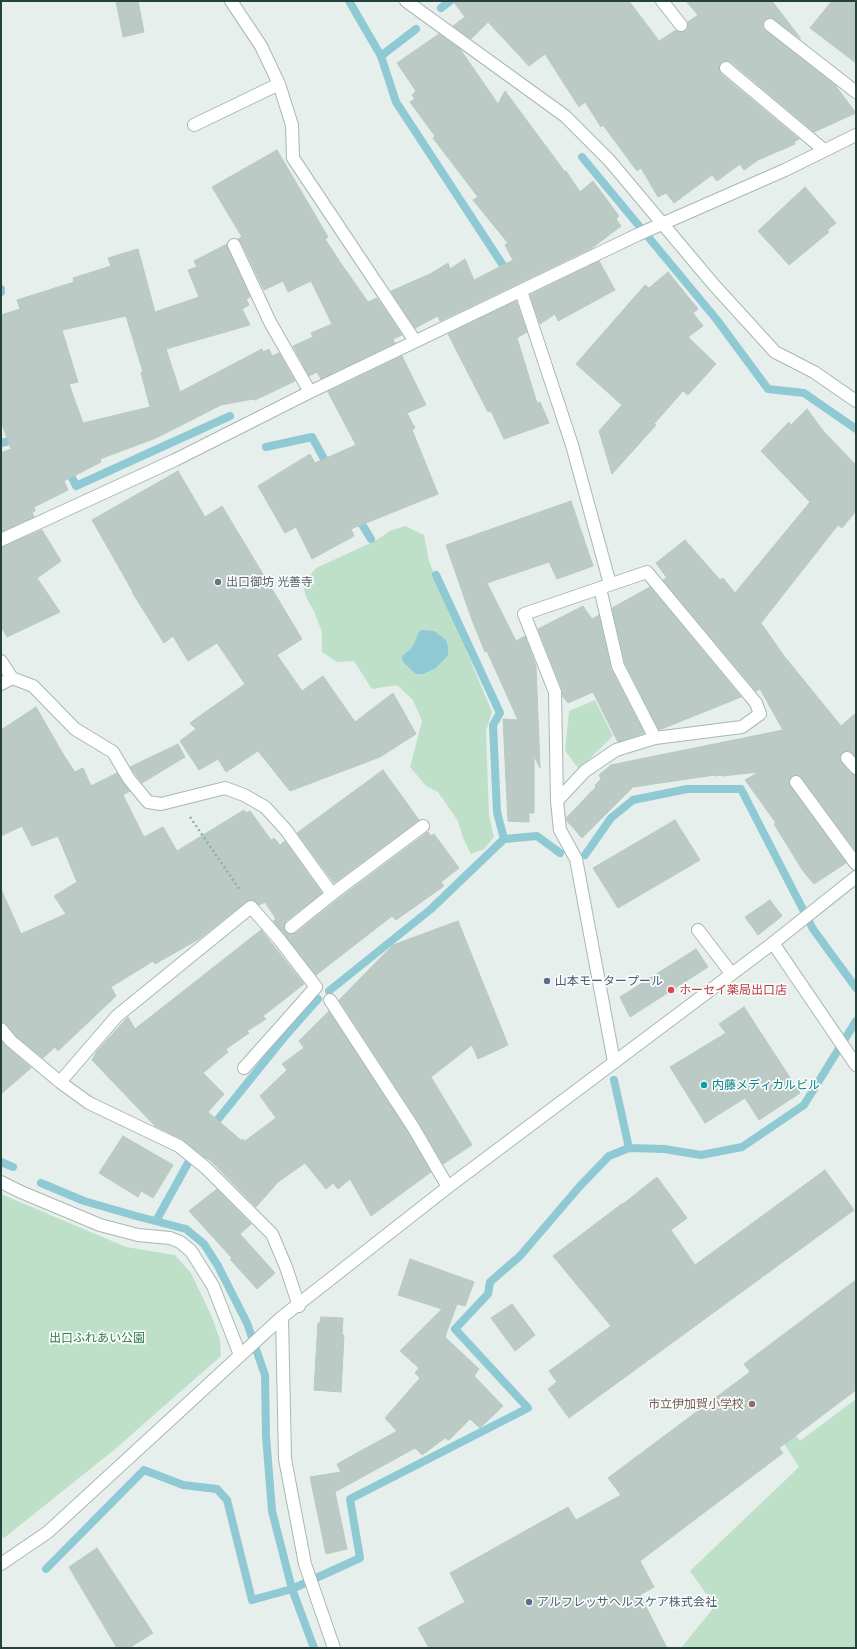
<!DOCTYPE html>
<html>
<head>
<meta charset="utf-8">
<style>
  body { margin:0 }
  #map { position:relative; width:857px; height:1649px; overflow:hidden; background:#e6efeb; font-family:Montserrat,sans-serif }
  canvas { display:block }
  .frame { position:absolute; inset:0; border:2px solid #24423a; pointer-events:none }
</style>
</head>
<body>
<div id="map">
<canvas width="857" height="1649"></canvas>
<div class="frame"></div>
</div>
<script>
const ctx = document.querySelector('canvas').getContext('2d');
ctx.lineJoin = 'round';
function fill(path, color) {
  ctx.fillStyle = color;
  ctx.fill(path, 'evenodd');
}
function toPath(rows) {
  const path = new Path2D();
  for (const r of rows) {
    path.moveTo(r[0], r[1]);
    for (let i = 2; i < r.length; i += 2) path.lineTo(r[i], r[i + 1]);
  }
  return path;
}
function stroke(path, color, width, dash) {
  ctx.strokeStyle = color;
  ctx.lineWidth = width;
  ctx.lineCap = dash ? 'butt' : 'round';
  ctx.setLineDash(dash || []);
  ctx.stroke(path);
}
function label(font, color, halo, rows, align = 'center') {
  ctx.font = font + ' Montserrat,"Noto Sans JP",sans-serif';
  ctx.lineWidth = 3.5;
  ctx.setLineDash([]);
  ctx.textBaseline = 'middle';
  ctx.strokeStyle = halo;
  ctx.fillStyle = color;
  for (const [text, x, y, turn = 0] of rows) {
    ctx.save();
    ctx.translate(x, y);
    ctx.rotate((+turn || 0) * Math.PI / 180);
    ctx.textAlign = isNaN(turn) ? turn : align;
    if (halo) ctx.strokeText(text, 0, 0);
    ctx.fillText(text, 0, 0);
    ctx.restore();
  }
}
const green = toPath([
  [405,526,424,535,429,561,492,712,486,731,489,816,494,837,484,849,471,854,463,838,458,821,438,792,426,786,410,767,422,721,413,700,397,685,372,689,354,661,337,662,322,652,322,632,314,611,306,597,303,584,316,568,375,541,390,531],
  [595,700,613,736,579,769,565,751,569,711],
  [1,1194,126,1247,175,1255,191,1273,212,1317,220,1340,221,1356,114,1450,4,1538,1,1535],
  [856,1399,856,1648,681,1648,715,1606,690,1571,799,1467,771,1423,778,1410,800,1441]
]);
const water = toPath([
  [421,630,434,631,446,640,448,647,448,655,436,668,423,674,416,674,403,662,402,657,403,655,411,649,415,642,418,633]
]);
const stream = toPath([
  [349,1,381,56,396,102,508,273],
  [441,8,450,1],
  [381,56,416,29],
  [582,157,717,320,768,389,804,393,856,429],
  [1,289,1,292],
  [1,443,18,439],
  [266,447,312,437,329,468],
  [68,469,76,486,230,416],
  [357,516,371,539],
  [436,575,500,713,493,725,497,812,504,839,537,836,560,853],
  [585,855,611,818,633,800,687,789,741,789,813,929,856,988],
  [329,991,431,909,504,839],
  [614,1080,629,1148],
  [211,1128,286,1035,318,999],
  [1,1162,13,1167],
  [41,1183,84,1201,136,1216,186,1229,204,1244,218,1266,247,1323,265,1375,266,1436,272,1511,292,1589,314,1648],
  [156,1221,188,1163],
  [46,1569,144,1470,183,1485,217,1489,227,1500,252,1600,292,1589,360,1558,350,1499,528,1408,455,1329,488,1294,490,1282,520,1256,580,1186,609,1156,629,1148,664,1149,701,1155,742,1147,804,1105,856,1021]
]);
const building = toPath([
  [116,1,138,1,144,32,123,37,116,1],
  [453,1,629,1,659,41,676,30,682,32,685,31,688,27,688,22,698,15,686,1,772,1,801,39,771,18,764,20,763,24,763,28,835,85,856,113,814,132,731,62,723,61,719,67,721,74,799,139,794,142,795,144,758,160,744,170,740,164,717,181,712,175,674,203,666,193,658,197,641,168,637,171,603,125,601,127,585,102,579,107,545,54,529,66,488,22,471,39,453,26,465,17,453,1],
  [832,1,856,1,856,63,810,28,832,1],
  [439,34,460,49,498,104,505,91,565,172,566,171,580,192,593,181,619,216,616,219,621,226,592,248,440,321,438,316,415,328,391,291,430,274,448,263,450,269,465,259,474,280,513,260,505,245,508,243,473,200,478,197,433,138,435,136,410,102,415,99,412,95,416,91,397,63,439,34],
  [277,150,328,237,325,239,340,262,368,302,377,298,402,335,393,339,395,343,321,379,317,372,309,376,293,346,313,337,311,333,332,324,311,281,288,292,283,281,264,290,241,242,238,239,242,237,212,187,277,150],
  [805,187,836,223,827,230,829,232,789,265,758,231,805,187],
  [227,244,250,297,246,299,249,305,242,309,250,325,166,349,180,392,262,349,263,352,269,349,272,356,279,353,295,381,255,400,253,399,221,405,156,438,100,459,101,462,64,481,68,490,34,507,35,511,32,512,34,517,1,532,1,453,11,449,1,421,1,315,20,309,17,300,74,282,73,278,111,266,108,258,138,249,155,312,199,297,188,270,197,267,194,261,227,244],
  [126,316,143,372,141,373,150,407,83,423,69,384,78,382,62,330,126,316],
  [599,261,615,290,558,321,555,314,540,324,530,295,599,261],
  [668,272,698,309,693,313,703,326,688,337,716,364,688,395,683,391,654,424,656,425,612,474,599,431,622,405,576,364,645,285,649,288,668,272],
  [516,301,527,332,517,338,537,403,540,402,549,423,504,439,491,411,488,412,448,334,516,301],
  [402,356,426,405,407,413,415,428,412,430,438,494,351,529,354,536,312,559,296,527,285,533,258,486,310,454,315,463,356,445,328,392,402,356],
  [807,409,824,432,856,465,856,511,842,528,838,525,761,623,784,656,841,726,856,713,856,757,850,751,846,751,842,753,840,759,850,773,856,775,856,851,802,778,796,775,791,776,789,782,790,786,846,863,814,884,803,871,774,824,776,823,745,780,759,772,722,776,722,775,715,776,715,775,633,787,582,838,567,821,566,818,596,787,595,785,601,779,599,775,611,765,783,730,760,689,756,691,663,580,667,578,656,563,685,540,720,580,723,578,735,593,810,502,761,451,789,422,791,425,807,409],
  [178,471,205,517,222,506,302,639,277,655,302,691,323,676,355,722,393,693,416,734,380,757,290,791,258,751,226,772,218,759,199,770,180,741,196,729,190,723,245,684,217,643,188,661,173,636,164,643,132,592,133,592,92,520,178,471],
  [571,501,593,566,557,579,549,562,487,583,516,641,525,636,536,666,540,768,534,756,534,813,529,813,529,822,508,821,503,719,518,720,487,651,485,652,472,620,446,545,571,501],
  [42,530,61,561,37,578,60,612,7,637,1,626,1,547,42,530],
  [650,587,741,697,659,730,625,663,612,608,650,587],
  [583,606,592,619,599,615,611,669,644,733,618,742,593,692,568,703,563,697,562,689,538,629,583,606],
  [36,707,63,754,75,772,83,768,91,786,117,773,130,791,123,795,144,837,163,827,177,851,244,810,246,813,250,811,271,840,274,838,280,845,285,841,322,893,286,921,284,929,289,934,296,933,337,900,428,832,431,836,434,834,459,868,441,882,444,886,396,920,392,916,316,975,273,921,276,919,265,902,259,905,253,900,247,901,199,939,155,964,153,961,111,987,116,996,58,1051,55,1047,43,1058,16,1036,6,1024,1,1022,1,889,21,934,66,914,54,896,77,882,58,836,32,846,22,826,1,836,1,730,36,707],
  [178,744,185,757,142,783,130,767,178,744],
  [383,770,419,820,334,883,297,833,383,770],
  [675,820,700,860,618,908,593,868,675,820],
  [770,900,782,916,758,935,745,917,770,900],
  [458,921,508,1045,478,1059,472,1045,431,1077,472,1145,443,1164,419,1123,339,1000,393,945,458,921],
  [261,930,304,984,263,1016,266,1019,247,1031,249,1033,226,1049,228,1052,203,1073,224,1094,208,1112,242,1141,243,1139,245,1141,276,1118,260,1096,287,1070,282,1064,304,1048,299,1041,329,1011,407,1131,431,1172,371,1216,350,1179,338,1189,333,1183,326,1189,305,1163,278,1182,256,1207,210,1160,204,1157,182,1139,155,1126,92,1060,97,1051,128,1017,135,1029,261,930],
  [696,949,708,967,630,1017,620,997,696,949],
  [744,1007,800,1093,759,1120,745,1098,705,1123,670,1067,726,1033,719,1024,744,1007],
  [1,1041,31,1068,1,1094,1,1041],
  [123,1136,173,1165,153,1198,141,1191,138,1197,99,1173,123,1136],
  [825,1170,854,1210,569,1418,548,1389,557,1382,549,1371,611,1326,553,1256,623,1203,623,1204,657,1177,687,1218,671,1230,695,1265,825,1170],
  [217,1189,251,1224,240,1234,275,1273,257,1289,230,1259,232,1258,189,1211,217,1189],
  [410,1259,474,1282,465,1306,457,1304,445,1337,479,1369,474,1376,503,1406,480,1428,470,1419,449,1440,445,1438,422,1455,415,1448,335,1492,347,1549,326,1554,310,1477,341,1472,337,1464,397,1431,385,1418,420,1378,415,1373,419,1368,400,1351,442,1309,398,1295,410,1259],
  [856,1280,856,1390,779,1448,783,1453,640,1561,654,1587,640,1595,667,1648,429,1648,418,1628,465,1602,450,1573,568,1507,576,1520,621,1495,608,1478,750,1372,744,1364,856,1280],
  [512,1304,535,1335,515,1351,491,1318,512,1304],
  [321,1317,343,1318,342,1335,344,1335,341,1392,314,1390,318,1323,320,1323,321,1317],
  [97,1548,153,1633,129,1648,117,1648,69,1567,97,1548]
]);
const path = toPath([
  [190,817,240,890]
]);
const service = toPath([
  [698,930,731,973],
  [330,1000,413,1127,448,1187]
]);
const minor = toPath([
  [231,1,261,46,279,84,292,125,293,158,415,341],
  [406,1,565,116,609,160,714,285,775,352,814,372,856,401],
  [662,1,681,25],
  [770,25,856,92],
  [726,68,824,150],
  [194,125,279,84],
  [234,245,270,322,310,392],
  [521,291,572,445,610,584],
  [1,540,175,460,310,392,639,234,785,170,856,135],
  [600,588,618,666,655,738],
  [1,661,12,678,33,686,75,729,113,752,129,779,148,802,161,804,225,788,244,795,265,807,286,830,332,894],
  [1,684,12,678],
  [847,758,856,768],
  [796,782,856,864],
  [557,801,585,771,616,750,655,738,742,727,760,714,756,703,647,572,524,614,555,692,557,801,560,830,576,859,614,1062],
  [291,927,332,894,423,826],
  [773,943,856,1065],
  [1,1029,11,1041,60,1082,89,1103,179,1146,206,1168,272,1234,286,1267,299,1306],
  [60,1082,117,1016,251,907,279,939,316,987,244,1068],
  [1,1182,21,1192,100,1225,138,1235,170,1238,180,1242,191,1251,213,1286,240,1355]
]);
const tertiary = toPath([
  [282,1317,285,1459,305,1564,334,1648],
  [1,1564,48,1532,282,1317,448,1187,773,943,856,877]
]);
const markers = [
  [218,582,4,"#6b7280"],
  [547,981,4,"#5c6f8a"],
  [671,990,4,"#e0444e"],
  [704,1085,4,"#0f9aa8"],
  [752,1404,4,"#8d6e63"],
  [529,1602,4,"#5c6f8a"]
];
const worshipNames = [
  ["出口御坊 光善寺",226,582]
];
const serviceNames = [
  ["山本モータープール",555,981],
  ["アルフレッサヘルスケア株式会社",537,1602]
];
const healthNames = [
  ["ホーセイ薬局出口店",679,990]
];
const cultureNames = [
  ["内藤メディカルビル",712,1085]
];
const parkNames = [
  ["出口ふれあい公園",97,1338]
];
const educationNames = [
  ["市立伊加賀小学校",744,1404]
];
fill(green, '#bfe0c8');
fill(water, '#8ec9d4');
stroke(stream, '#8ec9d4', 8);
fill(building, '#bbcac4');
stroke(building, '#b8c9c2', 1);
stroke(service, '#a8b8b2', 14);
stroke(minor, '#a8b8b2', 14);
stroke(tertiary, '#a8b8b2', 14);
stroke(path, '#86b3a5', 2.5, [2, 3]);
stroke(service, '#fff', 12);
stroke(minor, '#fff', 12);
stroke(tertiary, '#fff', 12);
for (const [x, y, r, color] of markers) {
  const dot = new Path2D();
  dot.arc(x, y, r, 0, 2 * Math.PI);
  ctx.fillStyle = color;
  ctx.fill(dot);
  stroke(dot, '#f7fbf9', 1.5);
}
label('12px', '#5b616d', '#f7fbf9', worshipNames, 'left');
label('12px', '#4e5e75', '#f7fbf9', serviceNames, 'left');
label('12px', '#be3a42', '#f7fbf9', healthNames, 'left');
label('12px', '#0d838f', '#f7fbf9', cultureNames, 'left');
label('12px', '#2d7a4b', '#f7fbf9', parkNames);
label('12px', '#785e54', '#f7fbf9', educationNames, 'right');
</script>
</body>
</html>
